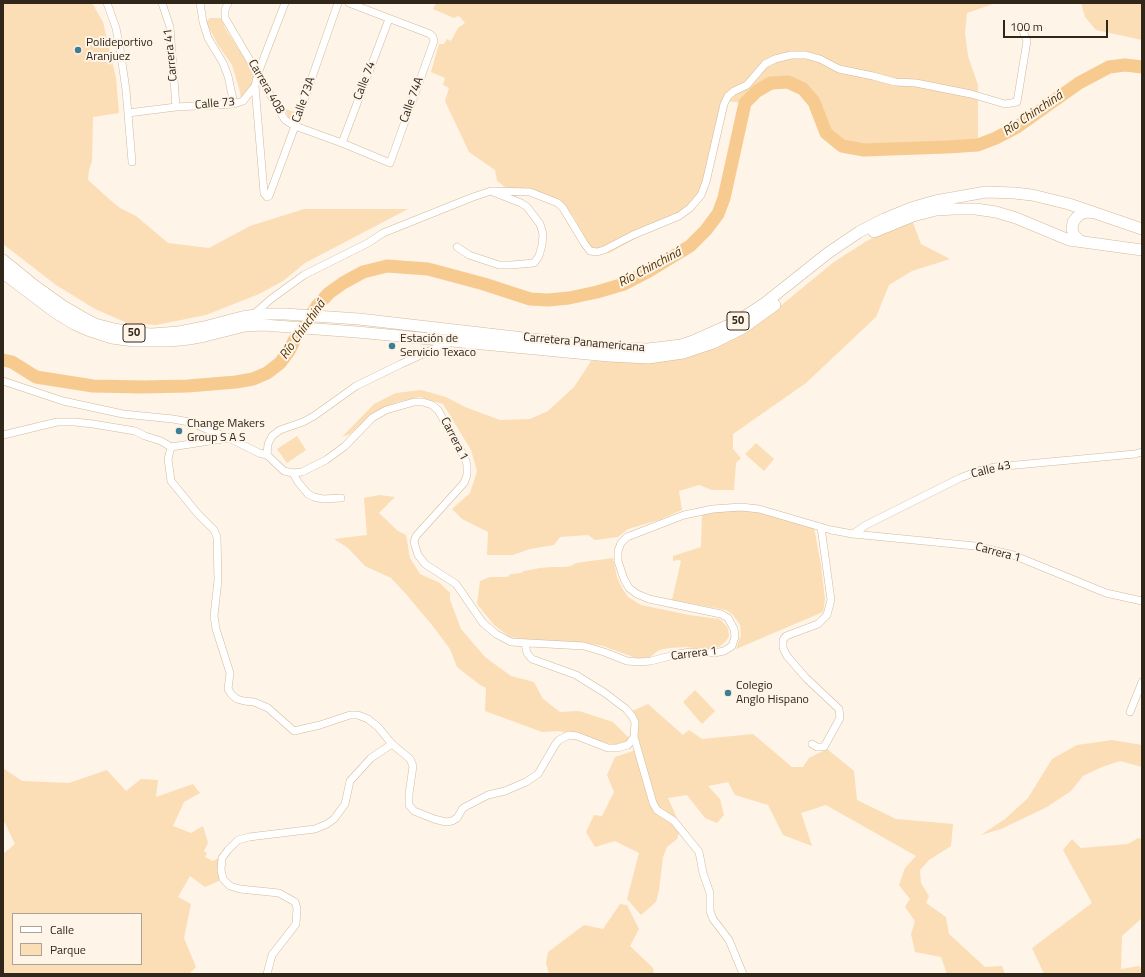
<!DOCTYPE html>
<html>
<head>
<meta charset="utf-8">
<style>
  body { margin:0 }
  #map { position:relative; width:1145px; height:977px; overflow:hidden; background:#fef4e8; font-family:"Titillium Web",sans-serif }
  canvas { display:block }
  .frame { position:absolute; inset:0; border:4px solid #30261a; pointer-events:none }
  .legend { position:absolute; left:12px; top:913px; width:130px; height:52px; box-sizing:border-box; background:#fef4e8; border:1px solid #aca296; margin:0; padding:5px 7px; list-style:none; font-size:12px; color:#30261a }
  .legend li { display:flex; align-items:center; gap:8px; height:20px }
  .legend b { width:20px; border:1px solid #aca296 }
  .scale { position:absolute; left:1003px; top:20px; width:105px; height:18px; box-sizing:border-box; border:2px solid #30261a; border-top:0; padding-left:5px; font-size:12px; line-height:14px; white-space:nowrap; color:#30261a; -webkit-text-stroke:3px #fef4e8; paint-order:stroke }
</style>
</head>
<body>
<div id="map">
<canvas width="1145" height="977"></canvas>
<div class="frame"></div>
<ul class="legend">
<li><b style="height:5px;background:#fff"></b>Calle</li>
<li><b style="height:11px;background:#fbddb6"></b>Parque</li>
</ul>
<div class="scale">100 m</div>
</div>
<script>
const ctx = document.querySelector('canvas').getContext('2d');
ctx.lineJoin = 'round';
function fill(path, color) {
  ctx.fillStyle = color;
  ctx.fill(path, 'evenodd');
}
function toPath(rows) {
  const path = new Path2D();
  for (const r of rows) {
    path.moveTo(r[0], r[1]);
    for (let i = 2; i < r.length; i += 2) path.lineTo(r[i], r[i + 1]);
  }
  return path;
}
function stroke(path, color, width, dash) {
  ctx.strokeStyle = color;
  ctx.lineWidth = width;
  ctx.lineCap = dash ? 'butt' : 'round';
  ctx.setLineDash(dash || []);
  ctx.stroke(path);
}
function label(font, color, halo, rows, align = 'center') {
  ctx.font = font + ' "Titillium Web",sans-serif';
  ctx.lineWidth = 4;
  ctx.setLineDash([]);
  ctx.textBaseline = 'middle';
  ctx.strokeStyle = halo;
  ctx.fillStyle = color;
  for (const [text, x, y, turn = 0] of rows) {
    ctx.save();
    ctx.translate(x, y);
    ctx.rotate((+turn || 0) * Math.PI / 180);
    ctx.textAlign = isNaN(turn) ? turn : align;
    if (halo) ctx.strokeText(text, 0, 0);
    ctx.fillText(text, 0, 0);
    ctx.restore();
  }
}
const green = toPath([
  [3,3,92,3,103,22,116,78,119,113,93,117,92,161,89,170,88,180,109,199,120,208,136,216,168,243,209,248,250,226,304,209,408,209,305,263,283,281,259,294,206,315,156,325,127,323,95,309,56,285,3,244],
  [436,3,996,3,967,13,965,33,968,56,978,85,978,145,947,147,864,150,842,146,826,133,814,102,803,89,788,82,771,83,757,91,745,103,725,101,706,188,688,210,609,253,597,253,591,248,573,216,566,209,559,204,505,187,497,181,495,170,469,152,445,101,449,88,443,85,445,78,431,72,439,44,444,44,447,39,451,41,458,28,465,23,460,17,458,16,454,18,433,9],
  [1081,3,1142,3,1142,40,1096,30,1085,17],
  [210,18,221,18,225,28,255,75,255,80,247,94,241,98,239,88,232,65,218,45,206,22],
  [285,109,298,113,293,123,290,121],
  [912,220,921,244,950,259,912,271,889,285,876,317,806,383,733,434,733,449,741,458,736,463,734,490,712,490,699,485,679,491,682,510,659,520,628,529,618,537,595,540,588,535,560,537,554,545,530,549,513,555,487,555,488,532,462,519,452,509,470,493,477,471,471,450,443,404,420,397,397,402,373,413,350,434,342,437,374,404,396,393,421,390,446,397,465,407,500,420,530,419,548,411,574,387,591,361,649,362,773,312,834,262,865,242,888,230],
  [297,436,306,450,287,463,277,449],
  [756,443,774,459,764,471,745,454],
  [379,495,395,497,379,513,398,531,406,535,410,558,420,574,440,583,450,593,450,600,461,629,485,657,511,676,534,682,543,699,560,712,579,711,613,722,630,739,619,746,559,731,542,732,485,711,486,688,480,685,457,667,450,649,432,625,405,593,391,578,365,566,348,548,334,539,367,535,364,498],
  [740,510,759,512,814,528,821,565,825,600,823,612,736,649,741,635,740,625,733,615,726,610,672,600,681,561,679,560,673,561,673,556,701,547,702,514,713,512],
  [613,558,617,577,622,588,628,597,641,605,689,615,719,619,723,622,728,628,729,636,726,641,719,647,711,649,704,650,687,647,669,648,659,650,650,657,643,658,636,658,603,646,585,643,525,639,510,637,494,625,477,604,480,581,490,577,507,577,511,574,521,573,524,571,540,568,553,567,565,567,571,566,576,563],
  [695,690,715,711,702,724,683,702],
  [648,704,683,735,689,730,702,739,753,734,792,767,803,767,809,758,827,749,854,771,857,800,896,819,953,824,951,846,929,860,920,870,921,883,929,896,926,903,946,917,949,934,985,967,1002,966,1005,974,947,974,941,957,915,952,911,934,915,921,905,907,910,899,899,885,905,868,916,856,826,805,801,813,812,846,783,835,768,805,735,795,728,782,708,786,720,799,724,815,717,823,705,818,687,795,668,798,681,827,677,839,667,847,663,857,659,890,656,902,641,915,627,899,639,853,615,841,595,847,586,832,594,815,602,816,614,792,607,775,615,757,633,751,637,739,630,712],
  [1112,740,1142,745,1142,767,1120,761,1102,767,1083,776,1071,791,1047,807,1001,829,981,835,1005,819,1028,798,1052,759,1077,745],
  [3,768,22,781,69,783,107,770,126,791,141,779,158,780,156,797,193,784,200,793,184,802,173,826,191,833,203,826,208,843,204,851,207,853,205,857,213,861,220,857,221,880,205,887,190,876,178,897,191,904,184,938,196,967,189,974,3,974,3,854,15,844,5,823,3,821],
  [13,914,141,914,141,964,13,964],
  [1138,838,1142,839,1142,918,1122,936,1121,969,1139,966,1142,969,1142,974,1044,974,1032,948,1092,903,1063,850,1072,839,1081,848,1128,844],
  [620,904,627,905,639,929,630,946,653,968,654,974,549,974,546,963,548,952,584,925,603,929]
]);
const river = toPath([
  [3,360,12,362,36,377,93,386,143,387,188,386,236,382,253,379,267,373,280,363,289,351,295,339,317,306,329,293,343,283,363,272,387,266,428,269,484,284,530,299,548,300,569,298,597,292,624,284,649,271,690,246,706,230,718,214,724,198,745,103,757,91,771,83,788,82,803,89,814,102,826,133,842,146,864,150,947,147,978,145,996,138,1017,127,1079,83,1109,67,1125,65,1142,67]
]);
const minor = toPath([
  [107,3,116,28,120,49,126,90,132,162],
  [162,3,170,27,176,107],
  [200,3,203,22,208,38,223,63,228,76,234,104],
  [228,3,225,10,225,18,285,120,295,126,342,143,390,163,434,41,433,37,430,34,349,3],
  [255,86,264,193,267,197,269,196,295,126,338,3],
  [128,113,176,107,234,104,243,101,255,86,258,73,285,3],
  [342,143,389,19],
  [457,247,469,255,499,265,511,265,534,263,539,256,542,245,543,234,540,224,527,207,521,203,493,192],
  [254,314,271,299,304,275,368,243,383,233,473,197,491,191,530,192,558,203,563,208,584,243,590,251,597,252,604,250,633,235,679,216,690,208,701,195,706,182,724,104,728,96,734,91,747,85,765,64,775,59,791,55,806,55,820,59,839,69,873,76,895,82,916,83,971,94,1005,104,1017,102,1027,41,1021,26],
  [3,381,63,401,123,414,173,419,189,422,229,438],
  [3,435,57,422,75,422,93,424,135,431,145,436,161,441,171,447,229,438,259,453,267,455],
  [171,447,168,459,171,481,198,514,214,530,217,537,218,580,214,616,216,629,230,673,228,689,232,695,237,699,244,701,254,702,268,708,294,731,320,725,350,715,358,715,368,719,378,727,392,744,410,759,413,766,409,794,409,805,414,811,434,819,446,822,452,821,457,818,463,808,488,795,505,791,526,782,538,774,555,745,559,740,569,735,577,736,608,748,617,748,628,745,634,737],
  [267,455,284,471,293,473,302,472,326,460,345,446,372,418,386,410,414,402,423,402,432,405,438,410,465,458,467,465,467,475,464,483,416,536,414,542,418,555,425,564,456,584,483,623,496,634,511,642,584,646,604,652,627,661,639,662,651,661,678,654,690,652,714,653,724,651,732,646,735,637,734,629,728,618,721,614,649,599,637,594,629,588,624,579,618,561,618,551,621,543,627,537,684,515,713,509,741,507,759,509,831,530,853,534,975,546,1013,555,1106,593,1142,601],
  [267,455,268,444,272,436,280,430,303,422,314,416,356,386,401,364,449,342],
  [293,473,298,482,308,494,314,497,323,499,341,498],
  [853,534,866,525,960,478,978,471,995,467,1135,454,1142,452],
  [525,644,527,653,532,659,576,675,605,693,626,709,632,716,635,722,634,737,653,803,657,810,674,821,699,852,703,873,710,893,710,911,713,919,729,940,743,974],
  [1130,712,1142,682],
  [812,744,817,747,824,747,840,718,839,709,806,678,787,656,783,648,783,640,786,636,818,624,827,615,831,600,821,527],
  [267,974,272,955,296,924,297,908,295,902,279,893,240,889,230,886,223,879,221,870,222,858,228,850,238,840,249,837,315,829,327,824,334,819,345,804,350,781,371,758,392,744]
]);
const highway = toPath([
  [874,232,913,216,936,210,954,209,976,209,996,212,1016,218,1069,240,1142,250],
  [1084,242,1079,240,1074,235,1072,229,1073,222,1077,217,1082,213,1088,212,1092,213],
  [3,260,35,286,63,306,82,317,95,324,114,329,135,333,152,334,179,332,204,327,242,317,262,314,285,314,359,319,610,348,648,349,681,345,693,341,738,321,765,303,828,253,859,232,884,219,911,208,935,201,986,192,1014,193,1032,195,1069,204,1142,229],
  [3,273,56,313,74,324,90,331,112,338,134,341,169,341,189,339,205,336,245,326,263,325,357,332,609,356,648,358,683,353,713,343,743,328,775,305]
]);
const markers = [
  [78,50,4,"#3f7d93"],
  [392,346,4,"#3f7d93"],
  [179,431,4,"#3f7d93"],
  [728,693,4,"#3f7d93"]
];
const shields = [
  [738,321,22],
  [134,333,22]
];
const shieldNames = [
  ["50",738,321],
  ["50",134,333]
];
const poiNames = [
  ["Polideportivo",86,43],
  ["Aranjuez",86,57],
  ["Estación de",400,339],
  ["Servicio Texaco",400,353],
  ["Change Makers",187,424],
  ["Group S A S",187,438],
  ["Colegio",736,686],
  ["Anglo Hispano",736,700]
];
const streetNames = [
  ["Carrera 41",171,55,-96],
  ["Calle 74",365,81,-69],
  ["Carrera 40B",266,87,60],
  ["Calle 73A",304,100,-71],
  ["Calle 74A",412,100,-70],
  ["Calle 73",215,104,-5],
  ["Carretera Panamericana",584,343,5],
  ["Carrera 1",454,439,63],
  ["Calle 43",991,470,-13],
  ["Carrera 1",998,553,15],
  ["Carrera 1",694,654,-7]
];
const waterNames = [
  ["Río Chinchiná",1033,114,-34],
  ["Río Chinchiná",650,268,-28],
  ["Río Chinchiná",303,330,-55]
];
fill(green, '#fbddb6');
stroke(river, '#f7ca8f', 13);
stroke(minor, '#d2ba9c', 8);
stroke(highway, '#d2ba9c', 12);
stroke(minor, '#fff', 7);
stroke(highway, '#fff', 11);
for (const [x, y, r, color] of markers) {
  const dot = new Path2D();
  dot.arc(x, y, r, 0, 2 * Math.PI);
  ctx.fillStyle = color;
  ctx.fill(dot);
  stroke(dot, '#fef4e8', 1.5);
}
for (const [x, y, w] of shields) {
  const box = new Path2D();
  box.roundRect(x - w / 2, y - 9, w, 18, 3);
  ctx.fillStyle = '#fef4e8';
  ctx.fill(box);
  stroke(box, '#30261a', 1);
}
label('bold 11px', '#30261a', null, shieldNames);
label('12px', '#30261a', '#fef4e8', poiNames, 'left');
label('12px', '#30261a', '#fef4e8', streetNames);
label('italic 13px', '#513402', '#fef4e8', waterNames);
</script>
</body>
</html>
